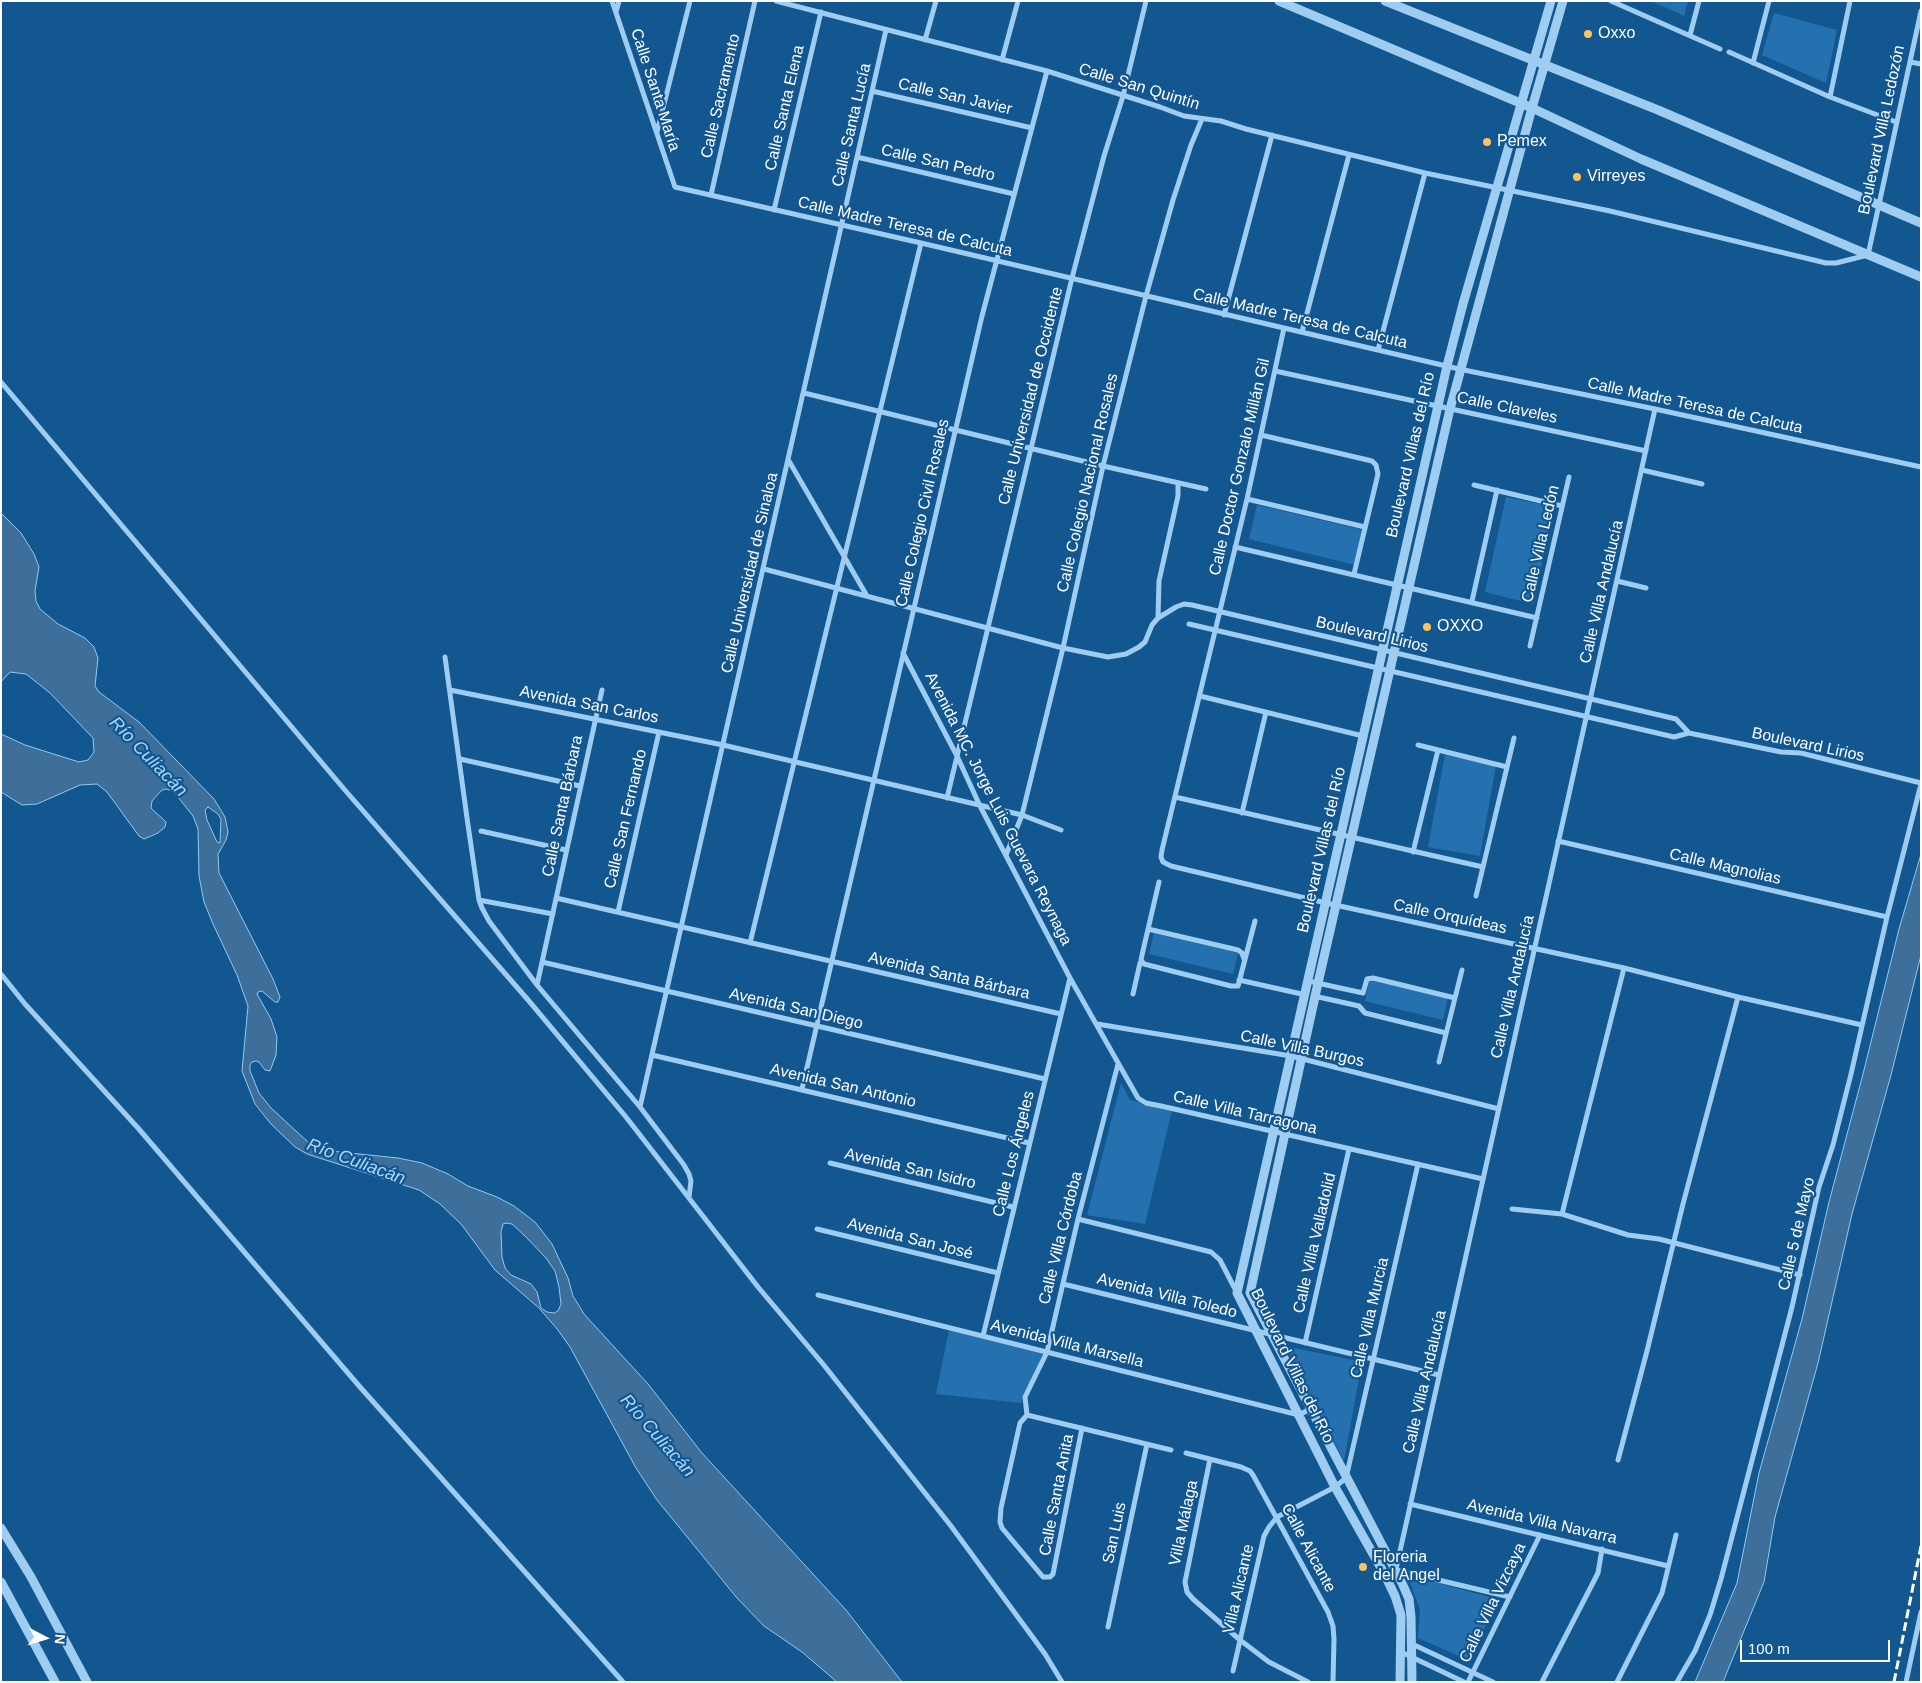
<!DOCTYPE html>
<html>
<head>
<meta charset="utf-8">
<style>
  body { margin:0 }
  #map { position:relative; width:1922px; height:1683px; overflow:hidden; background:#135791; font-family:Helvetica,sans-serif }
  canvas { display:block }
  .frame { position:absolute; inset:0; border:2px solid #fff; pointer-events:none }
  .north { position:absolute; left:20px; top:1613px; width:50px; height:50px; -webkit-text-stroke:4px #135791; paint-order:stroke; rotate:95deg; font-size:14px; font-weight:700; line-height:20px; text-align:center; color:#fff }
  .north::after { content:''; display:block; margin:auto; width:18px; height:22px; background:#fff; clip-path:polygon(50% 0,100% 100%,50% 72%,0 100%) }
  .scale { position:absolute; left:1740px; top:1640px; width:150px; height:22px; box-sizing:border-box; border:2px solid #fff; border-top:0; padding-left:6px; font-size:15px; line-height:18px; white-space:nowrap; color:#fff; -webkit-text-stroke:4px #135791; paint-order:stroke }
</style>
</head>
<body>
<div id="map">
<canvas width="1922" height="1683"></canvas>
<div class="frame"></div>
<div class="north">N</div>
<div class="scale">100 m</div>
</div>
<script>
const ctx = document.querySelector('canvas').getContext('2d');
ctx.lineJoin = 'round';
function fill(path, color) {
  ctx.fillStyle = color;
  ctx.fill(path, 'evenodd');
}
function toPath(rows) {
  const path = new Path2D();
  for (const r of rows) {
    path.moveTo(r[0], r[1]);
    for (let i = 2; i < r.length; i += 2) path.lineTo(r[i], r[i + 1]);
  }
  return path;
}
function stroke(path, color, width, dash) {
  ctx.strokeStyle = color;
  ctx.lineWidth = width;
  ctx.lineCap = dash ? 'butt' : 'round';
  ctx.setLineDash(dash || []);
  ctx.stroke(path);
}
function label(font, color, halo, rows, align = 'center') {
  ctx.font = font + ' Helvetica,sans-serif';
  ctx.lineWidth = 4.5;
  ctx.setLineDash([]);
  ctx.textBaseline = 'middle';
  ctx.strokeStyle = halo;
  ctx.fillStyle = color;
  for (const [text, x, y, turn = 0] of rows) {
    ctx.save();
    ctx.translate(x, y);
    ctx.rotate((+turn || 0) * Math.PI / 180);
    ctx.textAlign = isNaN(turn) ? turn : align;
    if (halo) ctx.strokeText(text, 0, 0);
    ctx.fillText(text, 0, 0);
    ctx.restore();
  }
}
const green = toPath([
  [1651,1,1688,1,1684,16],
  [1774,13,1837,30,1826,83,1762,55],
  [1506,497,1554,507,1533,604,1485,592],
  [1257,505,1363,530,1355,565,1249,539],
  [1445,755,1496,765,1480,856,1428,847],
  [1154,933,1238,953,1233,974,1149,954],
  [1370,978,1448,997,1443,1020,1365,1001],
  [1121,1083,1130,1100,1172,1110,1145,1224,1087,1215],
  [949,1330,1043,1354,1021,1403,936,1394],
  [1285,1346,1362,1362,1344,1461],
  [1407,1574,1499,1600,1468,1660,1418,1638,1420,1610]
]);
const water = toPath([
  [1,513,21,533,34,554,39,567,35,591,36,601,40,609,58,624,85,638,94,647,98,658,95,686,99,692,139,722,214,799,225,817,228,832,226,840,218,854,219,873,273,979,280,997,278,1002,275,1002,262,991,258,992,257,994,271,1019,277,1037,276,1055,270,1071,265,1070,259,1062,256,1061,252,1062,250,1065,250,1071,259,1093,271,1108,309,1143,331,1151,398,1158,422,1163,448,1174,468,1186,497,1197,514,1206,535,1222,552,1244,568,1278,573,1296,584,1314,648,1384,702,1453,846,1610,902,1682,837,1682,802,1652,764,1626,737,1598,657,1500,636,1468,570,1347,558,1330,539,1308,495,1270,461,1224,440,1204,419,1190,307,1154,295,1147,271,1124,255,1104,242,1071,248,1006,237,975,213,924,204,902,199,876,198,829,193,816,174,792,167,789,162,790,152,801,151,808,166,822,165,827,158,833,144,839,139,836,107,792,97,784,80,785,37,804,22,805,1,792,1,734,25,745,79,762,88,760,94,752,93,738,50,693,26,674,10,672,1,682,1,513],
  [208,807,218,814,221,819,220,843,217,842,207,820,205,810,208,807],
  [506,1223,512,1224,525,1236,546,1258,555,1271,559,1287,561,1304,558,1311,554,1313,547,1312,541,1308,537,1292,531,1284,511,1275,505,1268,502,1257,501,1232,503,1224,506,1223],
  [1921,854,1921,955,1891,1075,1852,1214,1818,1363,1775,1517,1764,1582,1723,1682,1695,1682,1737,1583,1759,1473,1802,1319,1829,1202,1863,1074,1899,929,1921,854]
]);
const minor = toPath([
  [612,1,675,187,921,243,1459,369,1655,409,1921,467],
  [776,1,1047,71,1160,107,1184,116,1221,121,1246,129,1425,173,1610,211,1826,263,1836,263,1868,255,1921,11],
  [1611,1,1720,49],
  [616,12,619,1],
  [1690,35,1699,1],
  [925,40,936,1],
  [1729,52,1830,97,1896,122],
  [1002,60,1018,1],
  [1910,62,1921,64],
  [1753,63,1769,1],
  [872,91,1032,128],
  [1830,97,1850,1],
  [657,132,690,1],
  [857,157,1014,194],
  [711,195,755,1],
  [774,210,821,12],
  [1224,315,1272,135],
  [1284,328,1247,499,1162,850,1161,857,1163,862,1171,866,1326,903,1624,968,1738,997,1862,1025],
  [1302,332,1349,155],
  [1378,350,1425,173],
  [1275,371,1646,451],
  [1,382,344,789,529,1001,626,1117,758,1287,823,1364,951,1526,1045,1654,1062,1682],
  [804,393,1103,466,1206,489],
  [1261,435,1372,461,1376,465,1378,474,1354,574],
  [789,461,867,596],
  [1642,470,1702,484],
  [1474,485,1562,506],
  [1247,499,1365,527],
  [1235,547,1537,618],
  [764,569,1063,648,1108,657,1126,654,1139,647,1145,642,1152,625,1158,618,1176,607,1184,604,1192,605,1676,719,1689,733],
  [1617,581,1646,588],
  [1472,601,1497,490],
  [1158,618,1159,581,1178,496,1178,483],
  [1189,624,1674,737,1689,733,1781,752,1801,753,1921,783],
  [1530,646,1569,477],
  [903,653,957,756,980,806,1070,978,1138,1098,1146,1103,1161,1106,1483,1179],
  [445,657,467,818,479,900,482,908,489,921,537,985,640,1107,684,1165,689,1174,691,1181,689,1197],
  [450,690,723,745,1022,815,1061,830],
  [1200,696,1363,736],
  [1418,745,1507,767],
  [460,759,580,786],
  [1175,797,1483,867],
  [947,798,1072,278,1104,156,1123,96,1146,1],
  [1242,813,1266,712],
  [481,831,566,850],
  [1558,841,1887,917],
  [1413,852,1438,750],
  [1006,855,1022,815,1063,648,1103,466,1146,296,1173,200,1191,145,1202,119],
  [1159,882,1142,955,1141,960,1144,964,1231,986,1238,986,1255,921],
  [1476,896,1514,738],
  [556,898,1061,1014],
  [479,900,553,914],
  [618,912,659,732],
  [1148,929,1238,950,1242,953,1244,959],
  [750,943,921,243],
  [542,962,1045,1079],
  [1,974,25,1004,138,1128,360,1387,623,1682],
  [1239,980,1306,995],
  [1308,981,1363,993,1367,979,1373,978,1455,998],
  [537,985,602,690],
  [1133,994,1140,963,1142,961],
  [1314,996,1359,1006,1365,1013,1446,1033],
  [1097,1024,1291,1056,1499,1109],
  [652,1055,1029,1143],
  [1439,1062,1462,970],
  [802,1089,982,316,1047,71],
  [640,1107,886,30],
  [830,1163,1013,1207],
  [1512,1209,1562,1214,1628,1235,1659,1239,1800,1275],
  [1562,1214,1624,968],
  [1078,1219,1211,1252,1220,1260,1236,1291],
  [817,1229,998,1273],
  [1063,1284,1439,1375],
  [818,1295,1299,1415,1310,1409],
  [983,1336,1070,978],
  [1305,1343,1349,1149],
  [1027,1415,1025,1397,1047,1352,1078,1219,1118,1064],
  [1027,1415,1020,1423,1001,1508,1000,1522,1002,1528,1043,1577,1050,1577,1053,1574,1082,1428],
  [1027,1415,1171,1450],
  [1186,1453,1241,1467,1250,1471,1253,1475,1328,1612,1333,1626,1334,1639,1333,1682],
  [1210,1459,1185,1582,1187,1592,1193,1599,1240,1640,1269,1662,1308,1682],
  [1618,1460,1647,1351,1683,1204,1738,997],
  [1410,1504,1668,1566],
  [1396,1569,1655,409],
  [1396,1570,1510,1597],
  [1108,1627,1147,1444],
  [1410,1643,1493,1682],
  [1401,1652,1464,1682],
  [1233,1671,1264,1536,1269,1527,1277,1517,1335,1487,1346,1478,1418,1164],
  [1468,1682,1540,1535],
  [1542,1682,1598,1573,1602,1549],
  [1617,1682,1662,1593,1676,1535],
  [1677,1682,1695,1651,1710,1615,1721,1579,1792,1307,1819,1187,1833,1145,1851,1074,1887,917,1921,784],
  [1906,1682,1921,1612]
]);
const tertiary = toPath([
  [1279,1,1532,108,1641,159,1921,277],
  [1385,1,1658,110,1921,223],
  [1,1528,31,1577,87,1682],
  [1,1582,55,1682],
  [1400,1682,1401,1615,1395,1596,1385,1575,1335,1487,1237,1293,1447,366,1463,304,1551,1],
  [1412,1682,1411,1617,1409,1599,1402,1583,1250,1293,1318,983,1450,409,1532,108,1563,1]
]);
const rail = toPath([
  [1894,1682,1921,1546]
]);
const markers = [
  [1588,34,5,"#ffc15f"],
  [1487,142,5,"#ffc15f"],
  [1577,177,5,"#ffc15f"],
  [1427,627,5,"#ffc15f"],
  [1363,1567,5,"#ffc15f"]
];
const poiNames = [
  ["Oxxo",1598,34],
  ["Pemex",1497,142],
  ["Virreyes",1587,177],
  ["OXXO",1437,627],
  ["Floreria",1373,1558],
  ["del Angel",1373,1576]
];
const streetNames = [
  ["Calle San Quintín",1139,87,17],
  ["Calle Santa María",655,90,72],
  ["Calle Sacramento",721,96,-77],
  ["Calle San Javier",955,97,13],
  ["Calle Santa Elena",785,108,-77],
  ["Calle Santa Lucía",852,125,-77],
  ["Boulevard Villa Ledozón",1882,130,-78],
  ["Calle San Pedro",938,163,13],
  ["Calle Madre Teresa de Calcuta",905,227,13],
  ["Calle Madre Teresa de Calcuta",1300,319,13],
  ["Calle Universidad de Occidente",1031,396,-76],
  ["Calle Madre Teresa de Calcuta",1695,406,12],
  ["Calle Claveles",1507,408,12],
  ["Boulevard Villas del Río",1411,455,-77],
  ["Calle Doctor Gonzalo Millán Gil",1240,467,-77],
  ["Calle Colegio Nacional Rosales",1088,483,-77],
  ["Calle Colegio Civil Rosales",923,513,-77],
  ["Calle Villa Ledón",1541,544,-77],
  ["Calle Universidad de Sinaloa",750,573,-77],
  ["Calle Villa Andalucía",1602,592,-77],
  ["Boulevard Lirios",1372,635,13],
  ["Avenida San Carlos",589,705,11],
  ["Boulevard Lirios",1808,745,12],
  ["Calle Santa Bárbara",563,806,-78],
  ["Avenida MC. Jorge Luis Guevara Reynaga",998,809,63],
  ["Calle San Fernando",626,819,-77],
  ["Boulevard Villas del Río",1322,850,-77],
  ["Calle Magnolias",1725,867,13],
  ["Calle Orquídeas",1450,917,12],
  ["Avenida Santa Bárbara",949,976,13],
  ["Calle Villa Andalucía",1513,987,-77],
  ["Avenida San Diego",796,1009,13],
  ["Calle Villa Burgos",1302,1049,12],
  ["Avenida San Antonio",843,1086,13],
  ["Calle Villa Tarragona",1245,1113,13],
  ["Calle Los Ángeles",1014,1154,-76],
  ["Avenida San Isidro",910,1169,13],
  ["Calle 5 de Mayo",1797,1234,-77],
  ["Calle Villa Córdoba",1061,1238,-76],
  ["Avenida San José",910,1239,14],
  ["Calle Villa Valladolid",1315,1243,-77],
  ["Avenida Villa Toledo",1167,1296,14],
  ["Calle Villa Murcia",1370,1318,-77],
  ["Avenida Villa Marsella",1067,1344,14],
  ["Boulevard Villas del Río",1292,1366,64],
  ["Calle Villa Andalucía",1425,1382,-77],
  ["Calle Santa Anita",1057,1495,-79],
  ["Avenida Villa Navarra",1542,1522,13],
  ["Villa Málaga",1184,1523,-78],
  ["San Luis",1115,1533,-78],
  ["Calle Alicante",1308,1548,62],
  ["Villa Alicante",1239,1589,-77],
  ["Calle Villa Vizcaya",1493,1603,-64]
];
const waterNames = [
  ["Río Culiacán",148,757,46],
  ["Río Culiacán",356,1162,20],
  ["Río Culiacán",657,1436,49]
];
fill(green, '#2571b0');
fill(water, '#3e6f9a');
stroke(water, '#90c9f5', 1);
stroke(minor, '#9fcdf2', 5);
stroke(tertiary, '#9fcdf2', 9);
stroke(rail, '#fff', 3, [9, 4]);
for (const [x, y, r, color] of markers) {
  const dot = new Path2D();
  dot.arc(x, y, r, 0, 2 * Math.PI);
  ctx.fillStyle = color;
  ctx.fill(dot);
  stroke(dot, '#135791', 2);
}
label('16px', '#fff', '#135791', poiNames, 'left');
label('16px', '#fff', '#135791', streetNames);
label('italic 18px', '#abd6f9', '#135791', waterNames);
</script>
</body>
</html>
